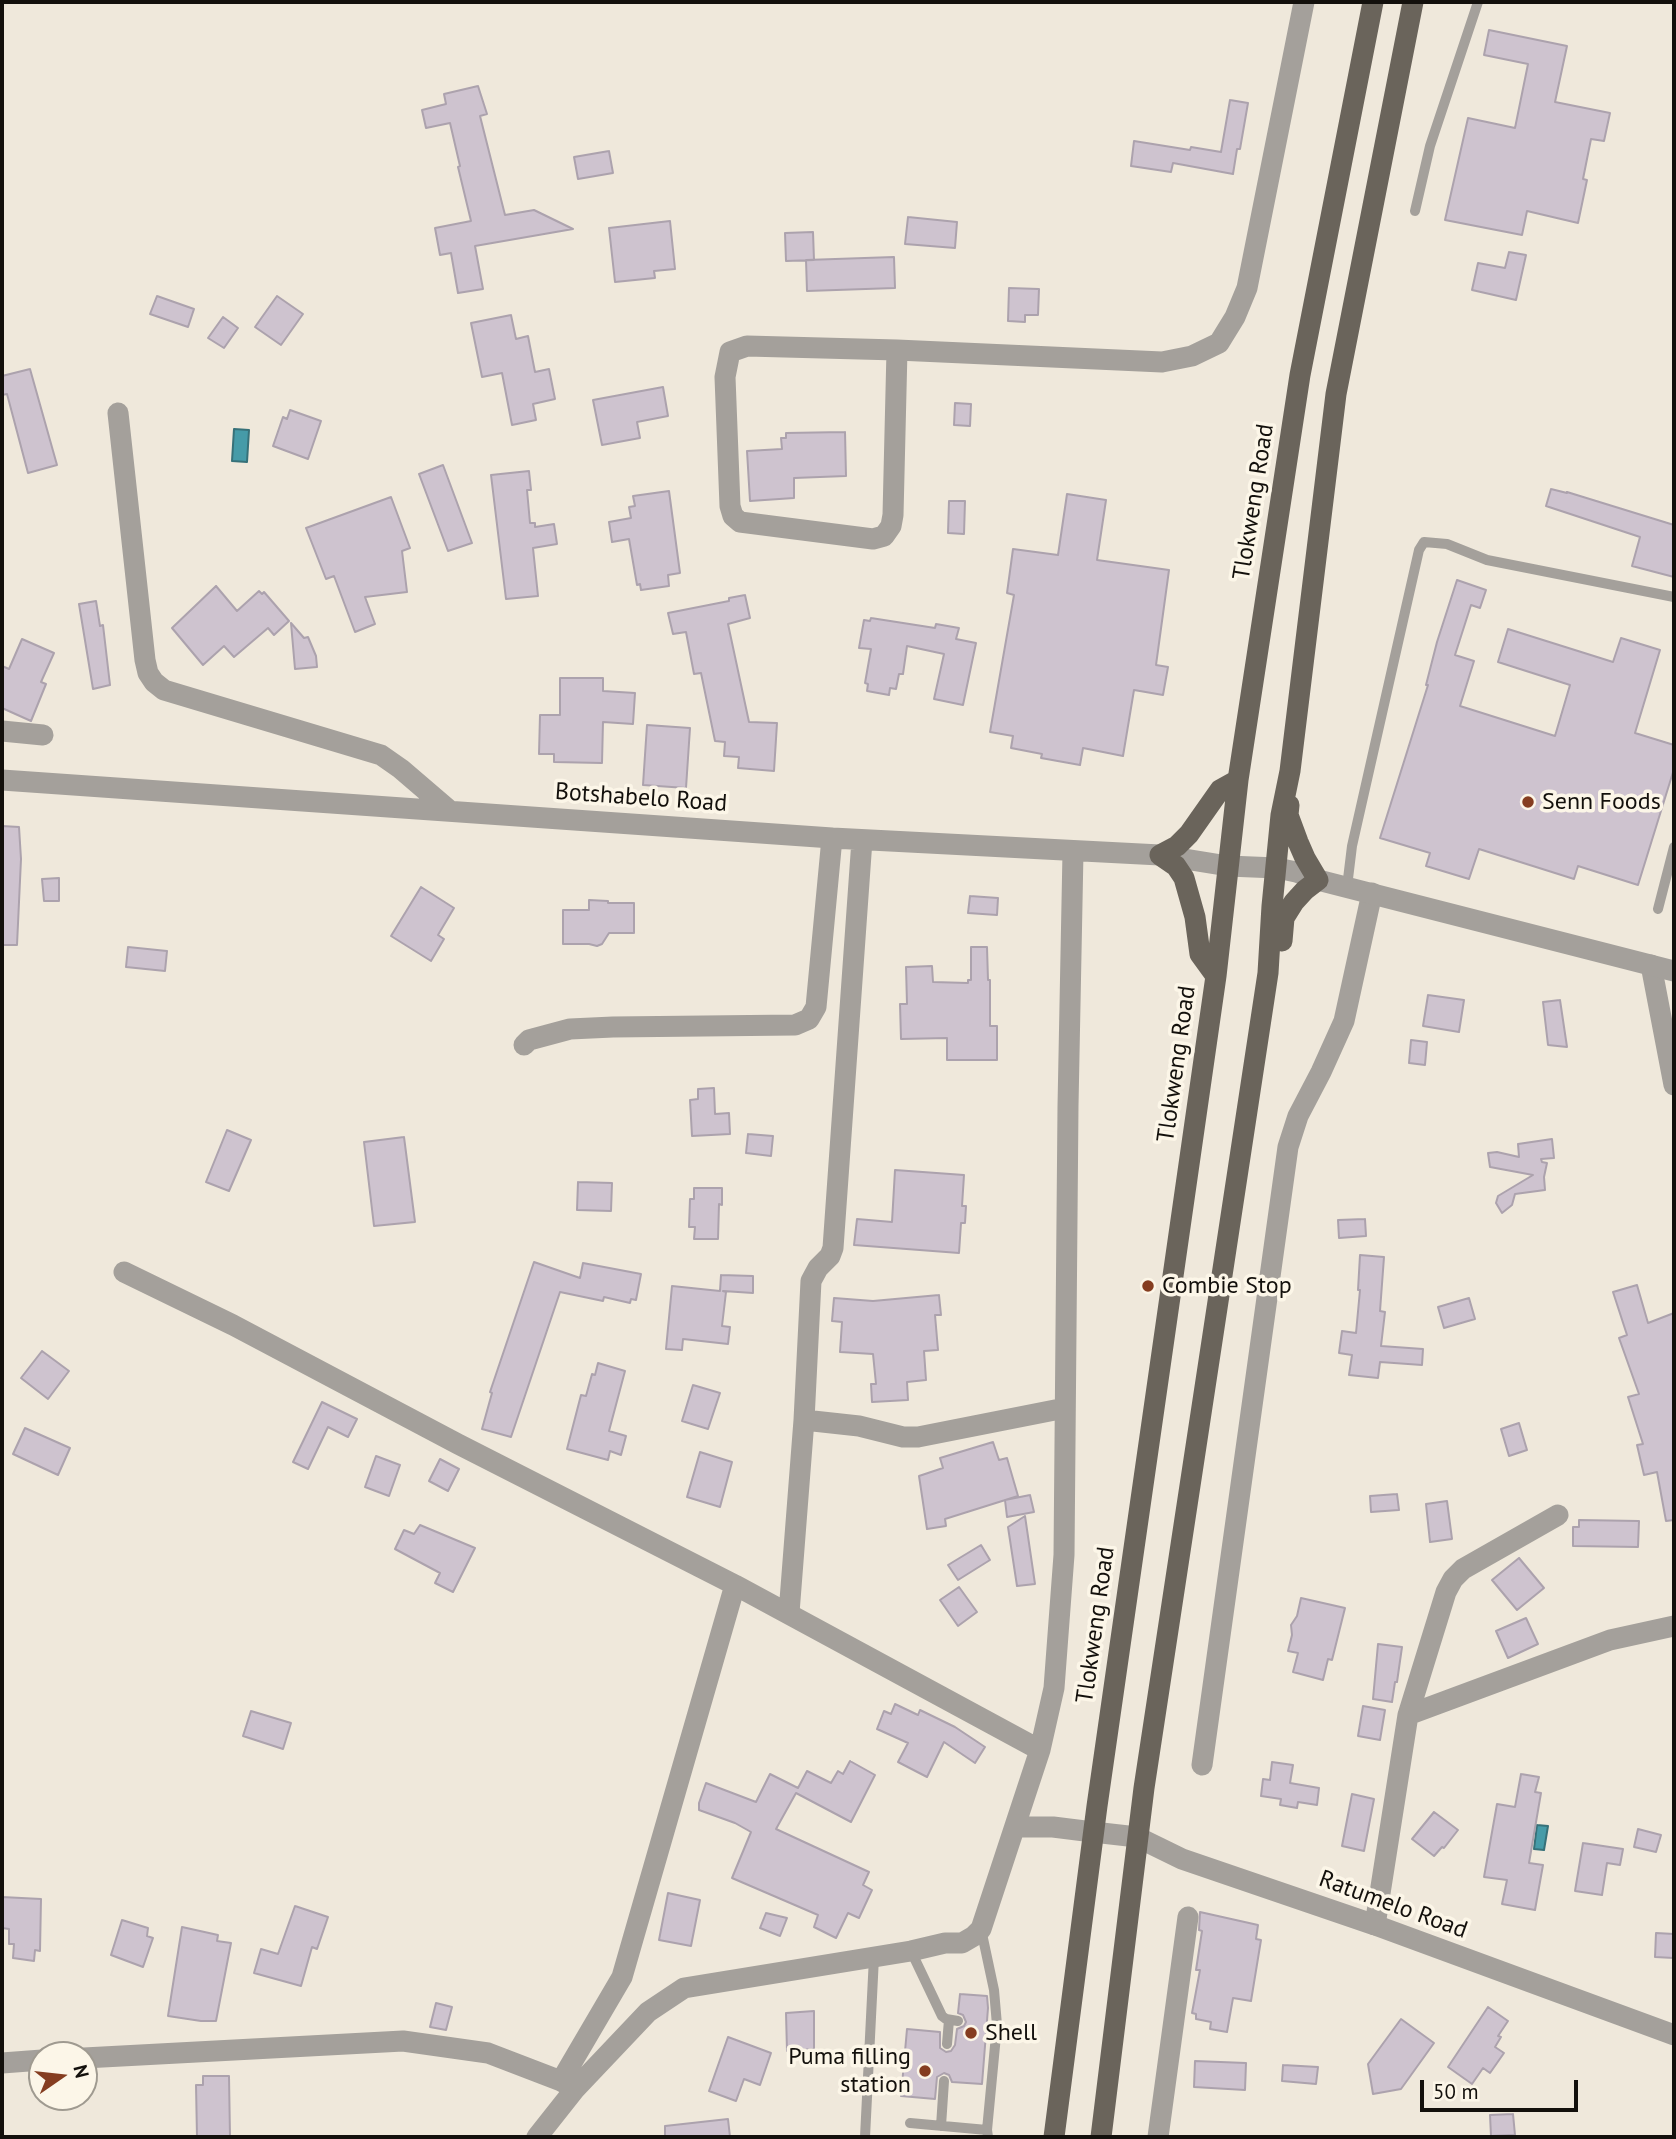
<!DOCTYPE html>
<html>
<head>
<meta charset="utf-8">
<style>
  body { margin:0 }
  #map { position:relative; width:1676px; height:2139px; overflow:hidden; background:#efe8db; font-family:"PT Sans",sans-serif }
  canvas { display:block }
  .frame { position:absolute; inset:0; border:4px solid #13100c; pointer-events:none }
  .north { position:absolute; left:28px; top:2041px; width:70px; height:70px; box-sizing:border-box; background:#fcf6e8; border:2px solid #9f9a90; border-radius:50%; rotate:76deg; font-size:19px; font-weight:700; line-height:28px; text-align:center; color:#13100c }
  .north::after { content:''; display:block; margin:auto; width:24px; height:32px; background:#853d20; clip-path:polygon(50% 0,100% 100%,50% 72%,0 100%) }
  .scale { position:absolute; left:1420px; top:2080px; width:158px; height:32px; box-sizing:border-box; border:4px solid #13100c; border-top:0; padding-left:9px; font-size:21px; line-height:24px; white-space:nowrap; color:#13100c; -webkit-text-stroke:5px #fcf6e8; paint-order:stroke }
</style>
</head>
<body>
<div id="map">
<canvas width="1676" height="2139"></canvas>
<div class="frame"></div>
<div class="north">N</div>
<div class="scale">50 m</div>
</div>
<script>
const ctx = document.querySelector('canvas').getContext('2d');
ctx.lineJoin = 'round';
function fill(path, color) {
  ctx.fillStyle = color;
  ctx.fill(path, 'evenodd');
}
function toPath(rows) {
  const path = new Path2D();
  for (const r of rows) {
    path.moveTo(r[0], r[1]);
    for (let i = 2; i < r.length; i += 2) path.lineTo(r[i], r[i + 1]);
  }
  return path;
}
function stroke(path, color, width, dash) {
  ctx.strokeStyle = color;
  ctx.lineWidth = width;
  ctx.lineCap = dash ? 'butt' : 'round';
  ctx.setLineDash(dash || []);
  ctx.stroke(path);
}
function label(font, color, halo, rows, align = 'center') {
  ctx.font = font + ' "PT Sans",sans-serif';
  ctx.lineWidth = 7;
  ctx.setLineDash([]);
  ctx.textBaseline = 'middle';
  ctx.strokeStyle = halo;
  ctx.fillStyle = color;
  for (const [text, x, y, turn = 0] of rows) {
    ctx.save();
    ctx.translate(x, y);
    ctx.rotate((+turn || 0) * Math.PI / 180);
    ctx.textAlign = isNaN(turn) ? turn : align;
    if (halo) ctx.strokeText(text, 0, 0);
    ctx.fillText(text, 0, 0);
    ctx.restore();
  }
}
const water = toPath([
  [234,429,249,430,247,462,232,461,234,429],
  [1537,1825,1548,1826,1544,1850,1534,1849,1537,1825]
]);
const building = toPath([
  [1489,30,1567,46,1555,102,1610,113,1604,141,1591,139,1583,179,1587,180,1578,223,1527,211,1522,235,1445,220,1468,118,1515,128,1528,64,1484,55,1489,30],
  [478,86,487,114,480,116,505,215,534,210,573,229,475,246,483,289,458,293,451,253,440,255,435,228,471,221,458,167,460,166,450,123,426,128,422,110,446,104,444,94,478,86],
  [1230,100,1248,103,1240,149,1237,149,1233,174,1173,163,1171,172,1131,166,1134,141,1190,150,1191,147,1221,152,1230,100],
  [609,151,613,173,578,179,574,157,609,151],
  [908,217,957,222,955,248,905,244,908,217],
  [670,221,675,269,654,271,655,278,615,282,609,228,670,221],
  [813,232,814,260,786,261,785,233,813,232],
  [1509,252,1526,255,1516,300,1472,290,1478,263,1505,268,1509,252],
  [894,257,895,288,807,291,806,260,894,257],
  [1009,288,1039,289,1038,315,1025,315,1025,322,1008,321,1009,288],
  [157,296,194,309,188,327,150,314,157,296],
  [277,296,303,314,281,345,255,327,277,296],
  [511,315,516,339,528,336,535,372,549,369,555,399,533,404,536,420,512,425,502,373,482,377,471,323,511,315],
  [223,317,238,328,224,348,208,338,223,317],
  [30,369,57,465,28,473,7,394,2,395,2,376,30,369],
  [663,387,668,416,637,422,640,438,602,445,593,400,663,387],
  [955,403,971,404,970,426,954,425,955,403],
  [290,410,321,421,308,459,273,446,283,417,287,419,290,410],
  [845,432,846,476,794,478,794,498,750,501,747,451,782,449,781,438,786,438,786,433,845,432],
  [443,465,472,543,448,551,419,474,443,465],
  [529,471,531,490,527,490,530,523,535,523,535,527,554,524,557,544,533,548,538,596,506,599,491,475,529,471],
  [1551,489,1567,493,1567,492,1674,525,1674,577,1632,566,1640,537,1546,506,1551,489],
  [669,491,680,573,668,575,669,586,641,590,640,584,637,585,629,539,612,542,609,522,631,518,629,507,635,506,633,496,669,491],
  [1067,494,1106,500,1097,560,1169,570,1156,665,1168,667,1163,695,1134,690,1123,756,1083,748,1080,765,1041,758,1042,754,1011,748,1013,736,990,732,1014,595,1007,593,1013,549,1058,555,1067,494],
  [391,497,410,548,402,551,407,592,365,597,375,624,355,632,334,576,326,579,306,528,391,497],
  [949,501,965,501,964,534,948,533,949,501],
  [1457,580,1486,590,1480,608,1471,605,1455,655,1474,661,1460,706,1555,736,1570,685,1498,662,1508,629,1613,662,1621,638,1660,650,1635,733,1674,745,1674,769,1638,885,1578,866,1574,879,1479,849,1469,879,1426,866,1430,853,1380,838,1428,685,1426,685,1437,642,1457,580],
  [216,586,237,611,259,591,262,594,264,592,289,621,274,635,268,628,234,657,224,646,203,665,172,628,216,586],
  [745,595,750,618,728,624,749,722,777,723,774,771,738,768,739,757,724,756,725,742,715,741,701,673,694,674,686,632,673,634,668,613,729,601,729,598,745,595],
  [96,601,100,626,103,625,110,685,93,689,79,604,96,601],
  [871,618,935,628,936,624,959,628,956,639,976,643,963,705,934,699,944,654,907,646,903,674,899,674,896,689,890,688,889,695,867,691,868,684,865,683,871,649,859,648,864,620,870,621,871,618],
  [291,623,304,638,308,637,316,656,317,667,295,669,291,623],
  [22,639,54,653,41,682,46,684,31,721,2,708,2,666,9,669,22,639],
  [560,678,603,678,603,691,635,693,633,724,603,722,602,763,554,762,554,754,539,754,540,715,560,715,560,678],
  [647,725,690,728,686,788,643,785,647,725],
  [2,826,19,827,21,859,17,945,2,945,2,826],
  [59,878,59,901,44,901,42,879,59,878],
  [421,887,454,908,438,935,444,939,431,961,391,936,421,887],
  [970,896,998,898,997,915,968,913,970,896],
  [589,900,608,901,608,903,634,903,634,933,609,933,602,944,597,946,589,944,563,944,563,910,589,910,589,900],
  [128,947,167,951,165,971,126,967,128,947],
  [971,947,987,947,988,980,990,980,990,1026,997,1026,997,1060,947,1060,947,1038,901,1039,900,1004,907,1004,906,967,932,966,933,982,968,983,968,980,971,980,971,947],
  [1428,995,1464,1000,1459,1032,1423,1026,1428,995],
  [1560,1000,1567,1047,1548,1045,1543,1002,1560,1000],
  [1411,1040,1427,1042,1425,1065,1409,1063,1411,1040],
  [714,1088,715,1114,729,1113,730,1134,692,1136,690,1100,698,1099,698,1089,714,1088],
  [227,1130,251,1140,229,1191,206,1182,227,1130],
  [748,1134,773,1136,771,1156,746,1153,748,1134],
  [404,1137,415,1222,374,1226,364,1142,404,1137],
  [1552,1139,1554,1158,1541,1159,1542,1162,1547,1163,1544,1177,1545,1190,1515,1194,1512,1205,1502,1213,1496,1203,1498,1196,1533,1175,1490,1167,1488,1153,1497,1152,1519,1157,1518,1144,1552,1139],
  [895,1170,964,1175,962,1206,966,1206,965,1223,961,1223,959,1253,854,1245,857,1219,892,1222,895,1170],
  [578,1182,612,1183,611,1211,577,1210,578,1182],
  [694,1188,722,1188,722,1205,719,1204,718,1239,694,1239,695,1227,689,1227,690,1199,694,1199,694,1188],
  [1365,1219,1366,1236,1339,1238,1338,1220,1365,1219],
  [1360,1255,1384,1257,1380,1311,1385,1312,1381,1346,1423,1349,1422,1365,1380,1362,1378,1378,1349,1375,1352,1355,1339,1353,1342,1331,1356,1333,1360,1290,1358,1290,1360,1255],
  [534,1262,580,1278,583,1263,641,1274,636,1300,631,1299,630,1303,604,1297,603,1301,560,1292,511,1437,482,1429,492,1393,490,1392,534,1262],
  [721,1275,753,1276,753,1293,723,1291,726,1292,722,1326,730,1327,728,1344,683,1339,682,1350,666,1349,672,1286,720,1291,721,1275],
  [1637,1285,1648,1323,1674,1313,1674,1520,1666,1521,1657,1472,1644,1475,1637,1445,1643,1444,1628,1397,1639,1394,1619,1338,1627,1335,1613,1292,1637,1285],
  [939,1295,941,1315,935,1315,938,1350,924,1351,926,1380,907,1382,908,1400,872,1402,871,1384,876,1384,873,1354,840,1352,842,1322,832,1321,834,1298,873,1301,939,1295],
  [1469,1298,1475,1319,1444,1328,1438,1307,1469,1298],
  [42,1351,69,1371,48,1399,21,1378,42,1351],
  [598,1363,625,1371,609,1431,626,1436,621,1455,610,1451,608,1460,567,1449,581,1395,586,1396,592,1374,595,1375,598,1363],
  [693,1385,720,1393,708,1429,682,1421,693,1385],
  [322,1402,357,1419,348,1437,328,1427,308,1469,293,1462,322,1402],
  [1519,1423,1527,1450,1509,1456,1501,1429,1519,1423],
  [25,1428,70,1448,58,1475,13,1454,25,1428],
  [993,1442,999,1460,1007,1458,1018,1496,945,1519,946,1526,927,1529,919,1476,943,1468,940,1458,993,1442],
  [700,1452,732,1462,720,1507,687,1497,700,1452],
  [376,1456,400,1465,389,1496,365,1487,376,1456],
  [440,1459,459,1469,448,1491,429,1481,440,1459],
  [1397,1494,1399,1510,1371,1512,1370,1496,1397,1494],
  [1030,1495,1034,1512,1007,1517,1005,1500,1030,1495],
  [1447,1501,1452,1539,1430,1542,1426,1504,1447,1501],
  [1025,1516,1035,1584,1017,1586,1008,1527,1025,1516],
  [1579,1520,1639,1521,1638,1547,1573,1546,1573,1527,1579,1527,1579,1520],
  [420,1525,475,1548,453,1592,435,1583,440,1573,395,1549,404,1530,414,1534,420,1525],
  [981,1545,990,1560,958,1580,948,1565,981,1545],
  [1519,1558,1544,1588,1517,1610,1492,1580,1519,1558],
  [959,1587,977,1612,958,1626,940,1600,959,1587],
  [1301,1598,1345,1608,1332,1660,1328,1659,1323,1680,1293,1672,1298,1653,1288,1651,1292,1635,1291,1625,1297,1616,1301,1598],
  [1526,1618,1538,1644,1508,1658,1496,1631,1526,1618],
  [1378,1644,1402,1647,1397,1682,1395,1682,1392,1702,1373,1699,1378,1644],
  [895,1704,918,1715,920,1710,955,1727,985,1747,975,1763,944,1742,927,1777,898,1762,908,1743,877,1729,884,1711,891,1714,895,1704],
  [1363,1706,1385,1710,1380,1740,1358,1736,1363,1706],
  [251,1711,291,1723,283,1749,243,1736,251,1711],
  [850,1761,875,1775,851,1822,796,1793,776,1829,869,1872,863,1885,872,1890,859,1918,848,1913,836,1938,814,1927,818,1915,732,1878,751,1832,735,1823,699,1810,699,1803,706,1783,756,1802,770,1774,798,1788,807,1771,831,1783,838,1771,843,1774,850,1761],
  [1272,1762,1293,1765,1290,1783,1319,1788,1317,1805,1298,1802,1297,1808,1280,1805,1281,1799,1261,1796,1263,1779,1270,1780,1272,1762],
  [1521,1774,1539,1777,1535,1792,1541,1793,1529,1863,1543,1865,1535,1910,1502,1904,1507,1880,1484,1877,1497,1804,1515,1807,1521,1774],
  [1352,1794,1374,1799,1364,1851,1342,1846,1352,1794],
  [1434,1812,1458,1830,1444,1848,1442,1847,1434,1856,1412,1839,1434,1812],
  [1638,1829,1661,1835,1656,1852,1634,1847,1638,1829],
  [1583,1843,1623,1849,1620,1865,1607,1863,1602,1895,1575,1891,1583,1843],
  [668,1893,700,1900,691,1946,659,1940,668,1893],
  [2,1897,41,1899,40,1951,35,1950,34,1961,13,1958,14,1944,9,1944,9,1929,2,1928,2,1897],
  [295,1906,328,1917,317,1949,312,1947,301,1986,254,1973,261,1949,278,1954,295,1906],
  [1200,1912,1258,1925,1256,1939,1261,1940,1251,2001,1233,1998,1227,2032,1210,2029,1211,2022,1196,2019,1196,2014,1192,2013,1200,1970,1196,1970,1202,1931,1199,1930,1200,1912],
  [766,1913,787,1918,780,1936,760,1928,766,1913],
  [122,1920,148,1928,147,1936,153,1938,143,1967,111,1955,122,1920],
  [182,1927,218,1935,217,1941,231,1943,216,2021,201,2021,168,2016,182,1927],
  [1656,1933,1674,1934,1674,1958,1655,1957,1656,1933],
  [960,1994,987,1996,988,2008,982,2084,952,2082,949,2075,944,2073,937,2077,935,2099,901,2096,907,2029,940,2032,940,2048,946,2052,951,2051,955,2045,957,2029,964,2026,966,2022,963,2015,958,2013,960,1994],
  [436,2003,452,2007,446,2030,430,2027,436,2003],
  [1488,2007,1508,2021,1498,2036,1501,2037,1495,2047,1504,2053,1490,2073,1483,2068,1472,2084,1448,2067,1488,2007],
  [814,2011,814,2049,787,2051,786,2013,814,2011],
  [1401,2019,1434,2043,1401,2089,1373,2094,1368,2064,1401,2019],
  [728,2037,771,2053,760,2085,744,2079,736,2101,709,2091,728,2037],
  [1195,2061,1246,2063,1245,2090,1194,2087,1195,2061],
  [1283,2065,1318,2067,1316,2084,1282,2081,1283,2065],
  [203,2076,229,2076,230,2137,197,2137,196,2085,203,2085,203,2076],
  [1513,2114,1515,2135,1491,2136,1490,2115,1513,2114],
  [728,2119,730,2137,665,2137,665,2126,728,2119]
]);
const service = toPath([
  [1415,211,1430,146,1478,2],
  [1347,887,1352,846,1419,550,1424,542,1447,544,1487,560,1674,597],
  [1658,909,1674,847],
  [981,1929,994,1990,997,2025,987,2130,988,2137],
  [911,1951,942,2016,946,2019,958,2021],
  [947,2044,949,2020],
  [910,2123,987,2130],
  [941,2126,944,2081],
  [865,2137,874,1957]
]);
const minor = toPath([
  [897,350,893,515,891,526,884,536,873,539,740,522,733,516,730,506,725,377,730,352,747,346,897,350,1162,362,1192,356,1219,343,1235,317,1247,288,1304,2],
  [118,413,145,660,148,673,154,682,164,690,381,755,401,769,450,811],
  [2,731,43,735],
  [2,780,832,838,1160,855,1228,866],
  [1651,965,1674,1085],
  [524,1045,529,1040,570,1029,613,1027,795,1025,809,1019,816,1007,832,838],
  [124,1272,233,1325,458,1444,735,1585,1040,1750],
  [804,1420,859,1426,903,1437,918,1437,1065,1408],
  [789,1613,804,1420,811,1281,818,1268,830,1256,833,1248,862,840],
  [1408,1715,1446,1592,1453,1579,1463,1569,1558,1515],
  [1202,1765,1288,1147,1298,1116,1321,1072,1344,1021,1372,893],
  [1016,1827,1053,1827,1093,1832],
  [1375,1925,1408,1715,1610,1640,1674,1626],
  [84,2058,403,2041,488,2053,561,2081,574,2088],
  [2,2063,42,2060],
  [561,2081,622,1977,735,1585],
  [537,2137,575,2089,648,2012,684,1988,911,1951,945,1943,962,1943,974,1936,981,1929,1040,1750,1054,1688,1064,1555,1068,1106,1073,852],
  [1158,2137,1188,1917]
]);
const tertiary = toPath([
  [1228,866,1277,868,1296,872,1318,880,1674,971],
  [1093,1832,1137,1837,1182,1859,1375,1925,1674,2035]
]);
const primary = toPath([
  [1282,941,1284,918,1294,902,1305,890,1318,880,1305,858,1298,842,1288,815,1289,805],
  [1216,976,1200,954,1195,917,1184,878,1176,866,1160,855,1177,846,1189,834,1220,790,1238,780],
  [1054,2137,1097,1806,1216,976,1238,780,1300,375,1373,2],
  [1101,2137,1144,1788,1268,973,1272,906,1281,815,1290,771,1336,394,1413,2]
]);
const markers = [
  [1528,802,7,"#853d20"],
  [1148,1286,7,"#853d20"],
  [971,2033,7,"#853d20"],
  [925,2071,7,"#853d20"]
];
const streetNames = [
  ["Tlokweng Road",1254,502,-81],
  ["Botshabelo Road",641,798,4],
  ["Tlokweng Road",1177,1064,-82],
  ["Tlokweng Road",1096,1625,-82],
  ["Ratumelo Road",1393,1905,20]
];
const poiNames = [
  ["Senn Foods",1542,802],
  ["Combie Stop",1162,1286],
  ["Shell",985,2033],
  ["Puma filling",911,2057,"right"],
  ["station",911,2085,"right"]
];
fill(water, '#469ba8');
stroke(water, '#377179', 2);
fill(building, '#cec3cf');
stroke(building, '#aca2ad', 2);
stroke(service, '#a4a09b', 10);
stroke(minor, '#a4a09b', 21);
stroke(tertiary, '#a4a09b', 21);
stroke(primary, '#6a645b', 21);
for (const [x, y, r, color] of markers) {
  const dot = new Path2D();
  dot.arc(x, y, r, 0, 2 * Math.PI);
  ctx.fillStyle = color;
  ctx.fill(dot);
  stroke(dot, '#fcf6e8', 2.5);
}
label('24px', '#13100c', '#fcf6e8', streetNames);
label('24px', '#13100c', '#fcf6e8', poiNames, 'left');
</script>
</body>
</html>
